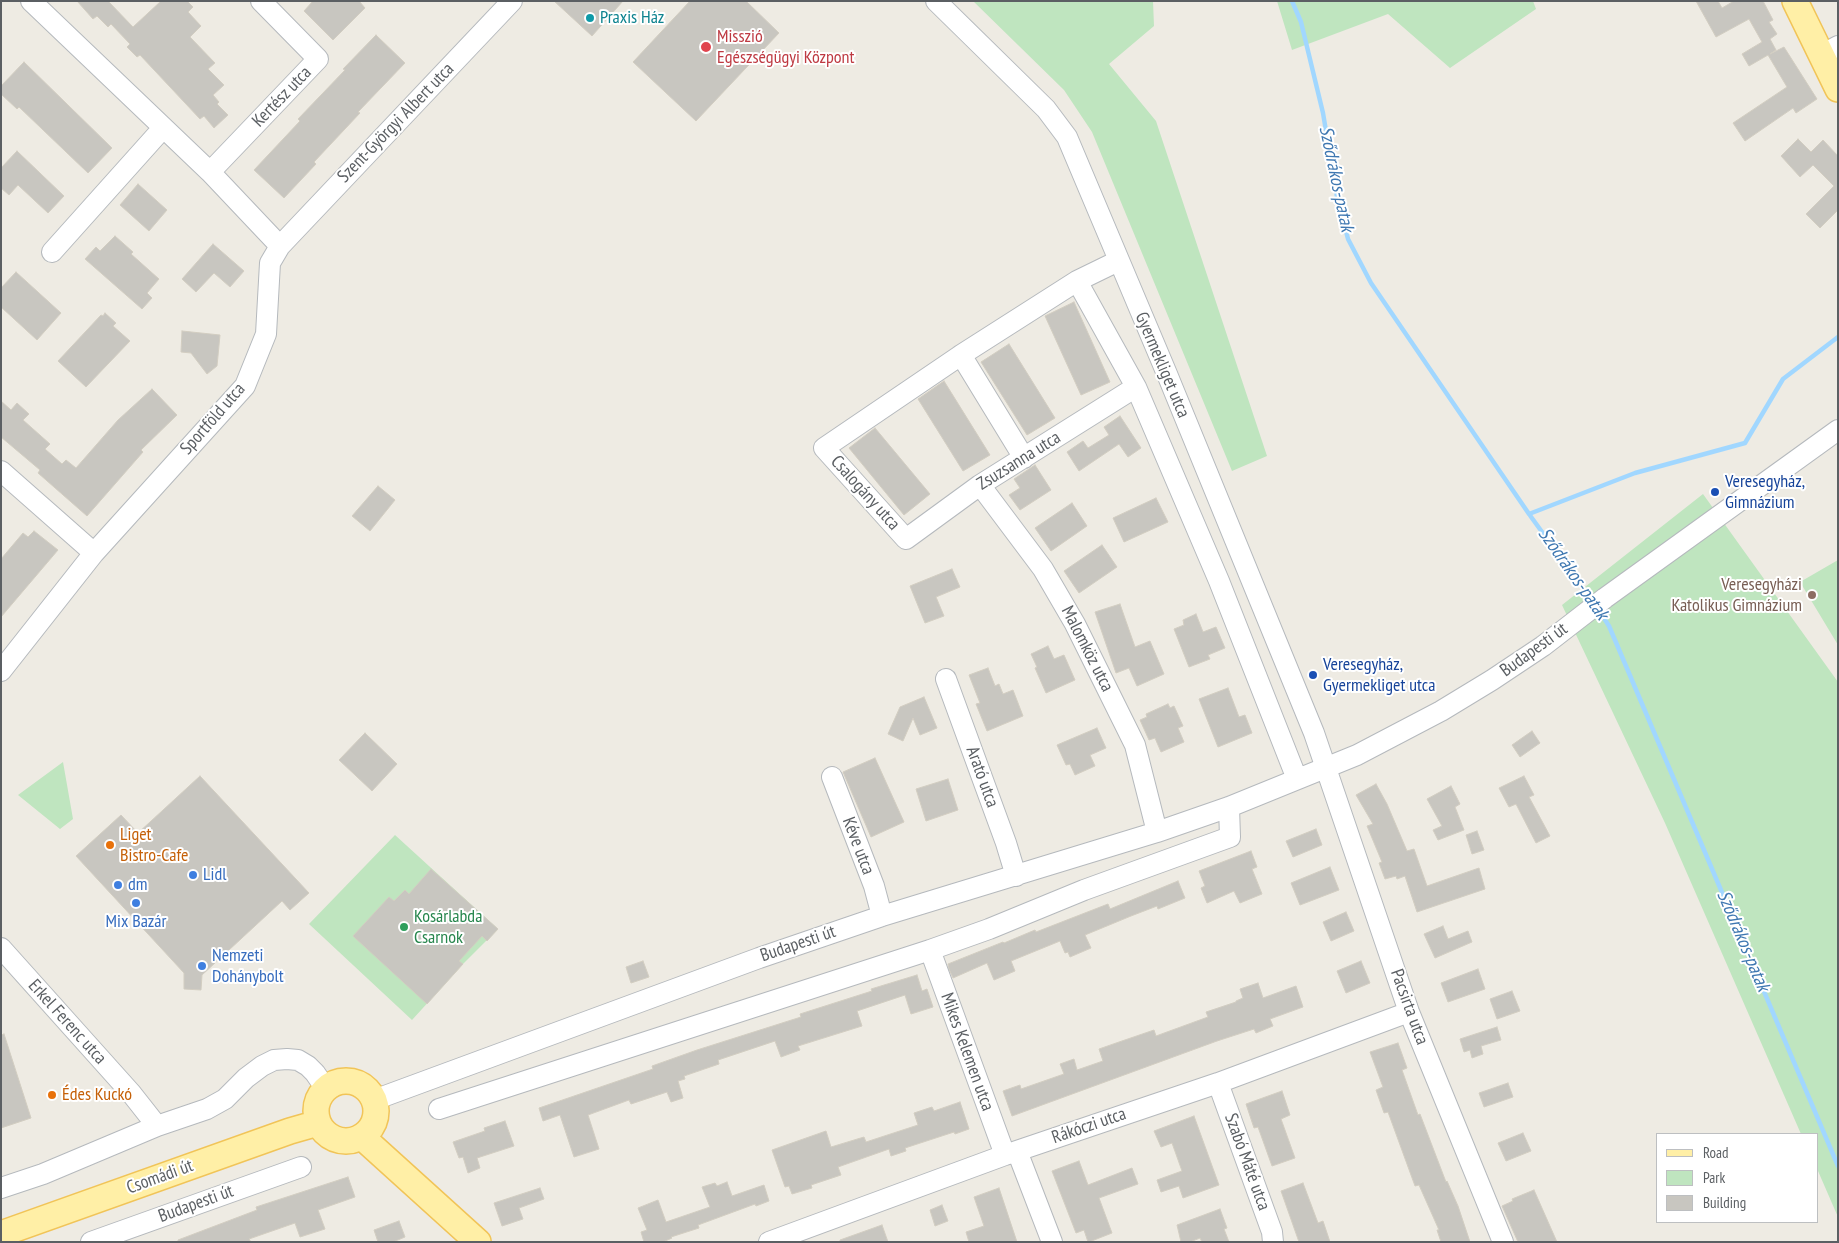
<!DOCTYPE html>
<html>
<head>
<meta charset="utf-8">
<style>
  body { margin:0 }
  #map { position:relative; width:1839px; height:1243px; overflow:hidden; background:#eeebe3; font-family:"PT Sans Narrow",sans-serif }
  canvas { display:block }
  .frame { position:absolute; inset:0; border:2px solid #5b5f63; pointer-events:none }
  .legend { position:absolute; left:1656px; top:1133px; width:162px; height:90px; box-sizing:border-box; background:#fff; border:1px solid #bdbfc1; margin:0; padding:6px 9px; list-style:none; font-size:15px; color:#5b5f63 }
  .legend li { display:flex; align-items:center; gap:10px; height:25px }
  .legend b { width:25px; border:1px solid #bdbfc1 }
</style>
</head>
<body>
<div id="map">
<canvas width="1839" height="1243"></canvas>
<div class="frame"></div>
<ul class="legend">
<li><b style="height:6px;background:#ffefa6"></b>Road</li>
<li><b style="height:14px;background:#bfe5bf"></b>Park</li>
<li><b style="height:14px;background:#c8c6c0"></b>Building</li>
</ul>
</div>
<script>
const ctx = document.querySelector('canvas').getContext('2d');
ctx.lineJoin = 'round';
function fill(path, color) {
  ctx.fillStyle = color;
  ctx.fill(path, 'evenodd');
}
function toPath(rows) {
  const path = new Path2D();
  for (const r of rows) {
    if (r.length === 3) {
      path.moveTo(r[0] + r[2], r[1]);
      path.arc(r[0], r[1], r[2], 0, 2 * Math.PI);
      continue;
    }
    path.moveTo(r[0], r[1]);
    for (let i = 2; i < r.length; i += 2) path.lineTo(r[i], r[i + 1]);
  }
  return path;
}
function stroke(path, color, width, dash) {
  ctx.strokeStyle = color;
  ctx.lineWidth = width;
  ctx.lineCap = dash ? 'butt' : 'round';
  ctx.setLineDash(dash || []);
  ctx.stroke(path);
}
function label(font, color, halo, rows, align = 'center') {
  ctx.font = font + ' "PT Sans Narrow",sans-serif';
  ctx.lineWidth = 4;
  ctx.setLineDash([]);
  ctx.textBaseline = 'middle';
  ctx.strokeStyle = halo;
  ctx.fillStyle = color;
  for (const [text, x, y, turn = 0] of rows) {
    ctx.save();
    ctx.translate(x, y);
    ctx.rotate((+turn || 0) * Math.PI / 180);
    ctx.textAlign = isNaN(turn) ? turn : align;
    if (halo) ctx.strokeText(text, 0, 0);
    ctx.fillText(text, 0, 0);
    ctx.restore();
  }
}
const green = toPath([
  [973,1,1153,1,1154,26,1109,64,1156,121,1267,456,1232,471,1092,132,1064,90],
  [1277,1,1533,1,1536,9,1450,68,1388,14,1292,50],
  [1703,494,1838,682,1838,1217,1818,1171,1818,1134,1801,1134,1665,823,1562,605],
  [1838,560,1838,645,1800,582],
  [63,762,73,819,60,829,18,795],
  [395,835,498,929,463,964,412,1020,309,924]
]);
const stream = toPath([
  [1292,1,1301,22,1323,113,1337,197,1348,239,1371,283,1529,514,1592,601],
  [1529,514,1635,473,1745,443,1783,379,1838,337],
  [1598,609,1609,626,1838,1166]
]);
const building = toPath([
  [77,1,108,1,133,27,161,1,187,1,193,7,188,12,201,26,190,37,215,63,208,69,224,85,213,95,219,102,217,104,228,115,214,128,204,116,200,119,140,55,137,57,127,47,130,44,111,24,108,27,97,16,93,19,77,1],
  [313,1,359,1,365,8,333,40,304,11,313,1],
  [554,1,623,1,592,36,554,1],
  [690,1,746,1,779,33,696,121,633,62,690,1],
  [1696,1,1718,1,1722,8,1734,1,1763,1,1773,20,1769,22,1777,34,1770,39,1776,50,1770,54,1784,47,1817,99,1796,113,1793,108,1745,141,1733,123,1787,87,1768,55,1749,66,1742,54,1762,42,1749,19,1716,37,1696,1],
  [376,35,405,63,358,112,360,113,314,162,316,164,284,198,254,170,300,121,298,119,345,70,343,69,376,35],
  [24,62,112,148,88,173,19,107,17,109,1,94,1,86,24,62],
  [1798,139,1811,152,1823,140,1838,156,1838,210,1820,228,1806,214,1834,186,1813,165,1800,177,1781,156,1798,139],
  [17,151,64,196,48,213,18,185,9,195,1,188,1,168,17,151],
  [138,184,167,210,149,231,120,205,138,184],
  [115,236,133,252,131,254,159,279,147,293,152,298,142,309,85,259,96,247,100,251,115,236],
  [213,244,244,271,230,287,214,273,196,292,182,279,213,244],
  [16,272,61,313,37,340,1,307,1,288,16,272],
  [1074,302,1110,382,1081,395,1045,316,1074,302],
  [105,313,116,323,113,326,130,341,86,387,58,361,101,315,103,316,105,313],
  [182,331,220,335,217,366,207,374,191,353,181,352,182,331],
  [1009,344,1055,418,1027,435,981,362,1009,344],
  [944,381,990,455,963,471,918,399,944,381],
  [152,389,177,415,141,450,143,452,87,516,38,473,40,470,1,437,1,401,11,410,17,403,29,414,23,420,50,444,45,449,62,464,66,460,76,468,118,420,152,389],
  [1120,416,1141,448,1128,457,1119,444,1079,471,1067,452,1083,441,1088,448,1109,435,1104,427,1120,416],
  [875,428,930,494,904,515,849,448,875,428],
  [1035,465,1051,490,1020,510,1009,495,1020,488,1014,479,1035,465],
  [378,486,395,500,370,531,352,516,378,486],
  [1156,498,1168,522,1124,542,1113,518,1156,498],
  [1072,503,1087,526,1051,551,1035,528,1072,503],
  [34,531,58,550,1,617,1,559,23,533,28,537,34,531],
  [1102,545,1117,567,1079,593,1064,571,1102,545],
  [952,569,960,587,936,597,944,616,925,623,910,586,952,569],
  [1120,604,1135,647,1150,641,1164,674,1137,686,1129,668,1116,673,1095,612,1120,604],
  [1196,614,1203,632,1216,627,1225,648,1208,655,1210,659,1189,667,1174,629,1184,625,1183,620,1196,614],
  [1048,646,1054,659,1064,655,1075,680,1046,693,1035,668,1037,667,1031,654,1048,646],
  [988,668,995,686,999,684,1003,694,1013,690,1023,716,987,731,976,704,980,703,969,675,988,668],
  [1228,688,1239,717,1245,715,1252,733,1218,747,1199,699,1228,688],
  [924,697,937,728,920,735,913,718,903,741,888,734,900,707,924,697],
  [1168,704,1170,708,1174,706,1183,726,1178,728,1184,742,1161,752,1155,738,1149,740,1140,720,1147,717,1146,714,1168,704],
  [1097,728,1106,748,1090,755,1095,766,1075,775,1070,764,1066,765,1057,745,1097,728],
  [1532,731,1540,743,1520,757,1512,745,1532,731],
  [365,733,397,764,372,791,339,760,365,733],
  [875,758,904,822,871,837,843,772,875,758],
  [200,776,309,893,290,910,282,901,202,975,201,990,184,989,184,973,76,856,121,815,138,833,200,776],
  [1524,776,1534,795,1529,797,1550,836,1536,843,1516,804,1509,807,1499,788,1524,776],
  [948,779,958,810,926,821,916,789,948,779],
  [1376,784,1387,804,1407,851,1414,849,1427,886,1479,868,1485,889,1417,912,1405,876,1397,879,1396,876,1385,879,1379,863,1382,862,1367,826,1373,824,1356,795,1376,784],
  [1451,786,1460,804,1455,807,1464,830,1438,840,1433,830,1442,826,1427,799,1451,786],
  [1316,829,1322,845,1293,857,1286,841,1316,829],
  [1477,831,1484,850,1472,854,1466,835,1477,831],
  [1251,851,1257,867,1252,869,1262,894,1240,903,1234,891,1207,903,1201,888,1205,886,1199,871,1251,851],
  [1330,867,1339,890,1300,905,1291,883,1330,867],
  [431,869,498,929,487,941,482,936,459,961,463,964,427,1004,353,936,389,897,394,901,405,890,409,894,431,869],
  [1178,881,1185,898,1158,909,1157,906,1131,916,1085,935,1091,948,1070,957,1068,952,1065,953,1060,941,1011,961,1015,971,994,980,987,963,953,978,949,969,948,964,1003,942,1004,943,1035,930,1036,932,1108,904,1110,909,1178,881],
  [1346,912,1354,931,1331,941,1323,922,1346,912],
  [1443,926,1448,939,1468,931,1472,942,1435,958,1424,934,1443,926],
  [643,961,649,977,631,983,626,967,643,961],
  [1361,961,1370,983,1346,993,1337,971,1361,961],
  [1478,969,1485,989,1448,1002,1441,983,1478,969],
  [917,975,922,991,927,989,933,1007,911,1014,905,995,857,1011,862,1026,798,1046,800,1050,781,1057,775,1041,718,1060,719,1064,684,1076,685,1079,678,1081,683,1098,671,1102,667,1092,631,1104,629,1100,588,1115,599,1149,574,1157,560,1115,543,1121,539,1108,653,1069,652,1066,697,1050,801,1017,800,1014,872,991,871,989,917,975],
  [1258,983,1263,998,1296,986,1303,1007,1270,1019,1273,1026,1256,1033,1254,1029,1217,1041,1012,1116,1003,1091,1020,1085,1021,1089,1064,1074,1060,1064,1074,1059,1077,1070,1103,1061,1099,1049,1119,1042,1154,1030,1156,1036,1208,1017,1206,1012,1236,1002,1236,1001,1243,998,1240,989,1258,983],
  [1512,991,1520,1011,1497,1019,1490,999,1512,991],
  [1497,1027,1501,1040,1481,1046,1483,1054,1472,1058,1470,1050,1464,1052,1460,1039,1497,1027],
  [4,1034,31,1118,1,1128,1,1035,4,1034],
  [1398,1043,1407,1068,1402,1070,1418,1115,1420,1114,1446,1182,1447,1181,1458,1206,1470,1242,1441,1242,1437,1230,1439,1230,1419,1185,1415,1186,1388,1112,1384,1113,1376,1090,1383,1087,1370,1052,1398,1043],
  [1508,1083,1513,1097,1484,1107,1479,1093,1508,1083],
  [1282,1091,1290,1115,1281,1119,1295,1158,1272,1166,1258,1127,1254,1128,1246,1104,1282,1091],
  [960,1102,969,1129,955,1134,954,1132,905,1148,906,1151,891,1156,889,1149,838,1167,841,1175,811,1185,812,1188,792,1194,789,1186,785,1187,772,1150,826,1131,831,1147,864,1137,866,1142,918,1125,914,1113,932,1107,934,1111,960,1102],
  [1194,1116,1219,1185,1183,1198,1179,1186,1161,1192,1157,1180,1182,1171,1172,1143,1161,1147,1154,1131,1194,1116],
  [505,1121,514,1146,477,1158,480,1168,468,1173,463,1157,459,1158,453,1142,485,1131,484,1128,505,1121],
  [1523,1133,1531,1151,1506,1161,1498,1143,1523,1133],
  [1079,1161,1088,1185,1132,1168,1138,1184,1099,1198,1112,1233,1089,1242,1088,1242,1084,1230,1076,1233,1052,1171,1079,1161],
  [348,1177,355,1197,318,1210,325,1229,300,1237,295,1223,249,1239,251,1242,178,1242,178,1240,257,1210,256,1207,348,1177],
  [727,1182,732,1196,764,1185,769,1201,756,1206,755,1204,698,1225,699,1228,671,1237,672,1238,663,1242,644,1242,641,1232,647,1230,638,1208,658,1200,666,1222,710,1207,702,1187,715,1183,717,1186,727,1182],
  [1303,1183,1318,1223,1323,1221,1330,1242,1299,1242,1281,1191,1303,1183],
  [540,1188,544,1199,519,1208,523,1219,502,1226,494,1203,540,1188],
  [999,1188,1017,1242,969,1242,966,1232,984,1226,974,1197,999,1188],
  [1534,1190,1557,1242,1518,1242,1502,1206,1513,1201,1512,1199,1534,1190],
  [942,1205,948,1221,935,1226,930,1210,942,1205],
  [1220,1209,1227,1228,1224,1229,1229,1242,1202,1242,1200,1238,1190,1242,1181,1242,1177,1225,1220,1209],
  [399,1221,405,1237,393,1242,378,1242,374,1230,399,1221],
  [882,1225,888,1242,840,1242,840,1240,882,1225]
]);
const minor = toPath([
  [31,1,210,172,280,246],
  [936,1,1046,109,1067,137,1167,374,1314,733,1409,1012,1503,1242],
  [1821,55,1838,46],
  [210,172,318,59,261,1],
  [52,252,163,128],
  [1118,261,1077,281,961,355,824,448,906,539,980,485,1136,387],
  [1077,281,1136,387,1219,581,1297,779],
  [961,355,1024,458],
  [1,471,94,553],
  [980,485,1043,569,1075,624,1135,745,1157,832],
  [1,671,94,553,245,386,266,334,270,263,280,246,512,1],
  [946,679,1006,843,1016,876],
  [832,777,874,886,882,916],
  [1,948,131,1093,157,1126,207,1109,225,1099,246,1078,262,1066,274,1060,287,1059,298,1060,308,1066,315,1073,326,1089],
  [930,950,1005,1155],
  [1218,1083,1272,1232,1273,1242],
  [374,1100,759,958,882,916,1157,832,1229,807,1357,755,1441,711,1492,680,1543,646,1605,598,1838,430],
  [439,1109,930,950,989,929,1084,890,1230,837,1229,807],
  [1017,1151,1052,1242],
  [1,1188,43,1174,157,1126],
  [91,1242,301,1167],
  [769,1242,1005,1155,1218,1083,1409,1012]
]);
const major = toPath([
  [1795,1,1838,89],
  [346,1111,30],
  [362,1137,478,1242],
  [1,1234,290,1131,318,1123]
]);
const markers = [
  [590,18,5,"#0f9aa8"],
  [706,47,6,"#e0444e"],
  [1715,492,5,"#1a4fb4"],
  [1812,595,5,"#8d6e63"],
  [1313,675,5,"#1a4fb4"],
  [110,845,5,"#e8710a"],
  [193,875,5,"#3f7fe0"],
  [118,885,5,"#3f7fe0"],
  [136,903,5,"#3f7fe0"],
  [404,927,5,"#2e9e5b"],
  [202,966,5,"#3f7fe0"],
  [52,1095,5,"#e8710a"]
];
const cultureNames = [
  ["Praxis Ház",600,18]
];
const healthNames = [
  ["Misszió",717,37],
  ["Egészségügyi Központ",717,58]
];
const streetNames = [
  ["Kertész utca",282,97,-46],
  ["Szent-Györgyi Albert utca",396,123,-46],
  ["Gyermekliget utca",1162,365,67],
  ["Sportföld utca",213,419,-49],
  ["Zsuzsanna utca",1019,461,-32],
  ["Csalogány utca",865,493,48],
  ["Malomköz utca",1087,649,63],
  ["Budapesti út",1534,650,-36],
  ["Arató utca",982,777,70],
  ["Kéve utca",858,846,69],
  ["Budapesti út",798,944,-19],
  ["Pacsirta utca",1409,1007,70],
  ["Erkel Ferenc utca",67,1022,48],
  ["Mikes Kelemen utca",967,1052,70],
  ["Rákóczi utca",1089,1126,-19],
  ["Szabó Máté utca",1247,1162,70],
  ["Csomádi út",160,1177,-20],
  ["Budapesti út",196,1204,-20]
];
const transitNames = [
  ["Veresegyház,",1725,482],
  ["Gimnázium",1725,503],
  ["Veresegyház,",1323,665],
  ["Gyermekliget utca",1323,686]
];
const educationNames = [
  ["Veresegyházi",1802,585],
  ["Katolikus Gimnázium",1802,606]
];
const foodNames = [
  ["Liget",120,835],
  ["Bistro-Cafe",120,856],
  ["Édes Kuckó",62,1095]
];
const shopNames = [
  ["Lidl",203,875],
  ["dm",128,885],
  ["Mix Bazár",136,922,"center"],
  ["Nemzeti",212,956],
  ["Dohánybolt",212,977]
];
const leisureNames = [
  ["Kosárlabda",414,917],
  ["Csarnok",414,938]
];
const waterNames = [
  ["Sződrákos-patak",1336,179,78],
  ["Sződrákos-patak",1573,574,55],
  ["Sződrákos-patak",1743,941,67]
];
fill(green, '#bfe5bf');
stroke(stream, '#a1d7ff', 4.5);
fill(building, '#c8c6c0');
stroke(building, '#d2cdc1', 1);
stroke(minor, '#b5b9bd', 22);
stroke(major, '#f1c458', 28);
stroke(minor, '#fff', 20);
stroke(major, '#ffefa6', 25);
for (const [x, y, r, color] of markers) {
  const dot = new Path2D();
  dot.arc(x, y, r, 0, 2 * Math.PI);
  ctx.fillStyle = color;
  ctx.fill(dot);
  stroke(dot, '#fff', 2);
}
label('18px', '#0d838f', '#fff', cultureNames, 'left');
label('18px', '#be3a42', '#fff', healthNames, 'left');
label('18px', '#5b5f63', '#fff', streetNames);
label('18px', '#164399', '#fff', transitNames, 'left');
label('18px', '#785e54', '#fff', educationNames, 'right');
label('18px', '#c56008', '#fff', foodNames, 'left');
label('18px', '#366cbe', '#fff', shopNames, 'left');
label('18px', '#27864d', '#fff', leisureNames, 'left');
label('italic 19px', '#3f78b1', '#fff', waterNames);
</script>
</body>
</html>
